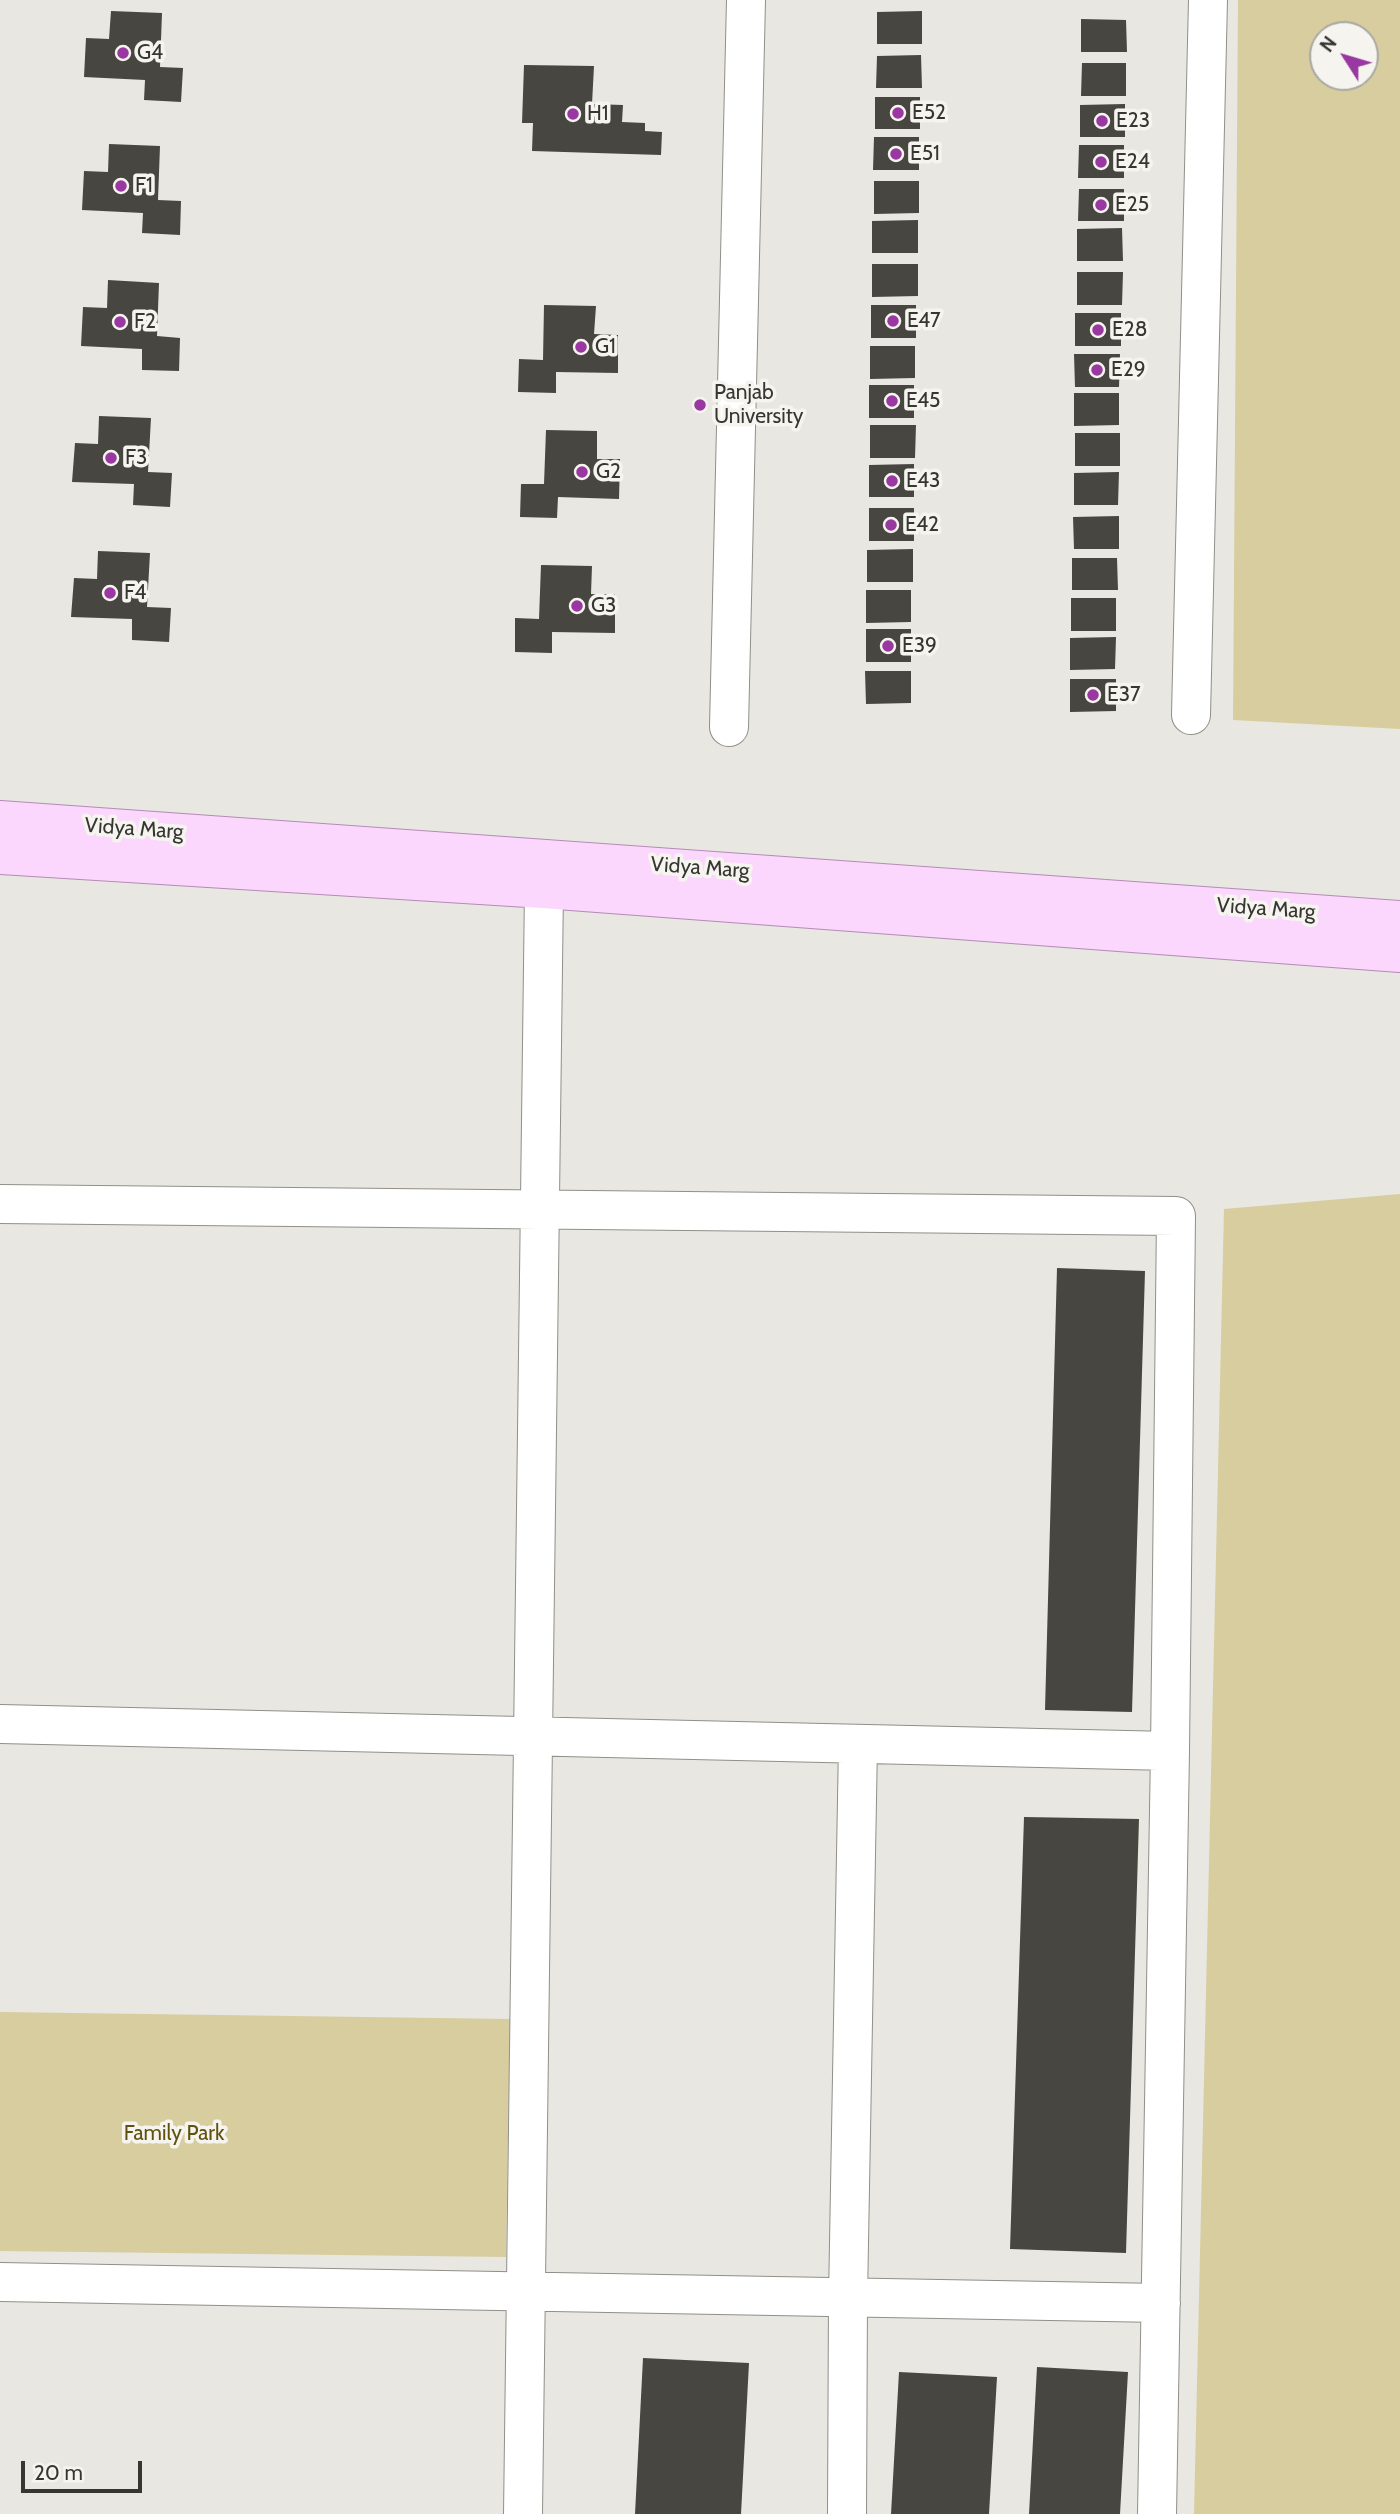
<!DOCTYPE html>
<html>
<head>
<meta charset="utf-8">
<style>
  body { margin:0 }
  #map { position:relative; width:1400px; height:2514px; overflow:hidden; background:#e8e7e1; font-family:Cabin,sans-serif }
  canvas { display:block }
  .north { position:absolute; left:1309px; top:21px; width:70px; height:70px; box-sizing:border-box; background:#f6f4ee; border:2px solid #a9a8a3; border-radius:50%; rotate:307deg; font-size:19px; font-weight:700; line-height:28px; text-align:center; color:#363633 }
  .north::after { content:''; display:block; margin:auto; width:24px; height:32px; background:#9838a0; clip-path:polygon(50% 0,100% 100%,50% 72%,0 100%) }
  .scale { position:absolute; left:21px; top:2461px; width:121px; height:32px; box-sizing:border-box; border:4px solid #363633; border-top:0; padding-left:9px; font-size:21px; line-height:24px; white-space:nowrap; color:#363633; -webkit-text-stroke:5px #f6f4ee; paint-order:stroke }
</style>
</head>
<body>
<div id="map">
<canvas width="1400" height="2514"></canvas>
<div class="north">N</div>
<div class="scale">20 m</div>
</div>
<script>
const ctx = document.querySelector('canvas').getContext('2d');
ctx.lineJoin = 'round';
function fill(path, color) {
  ctx.fillStyle = color;
  ctx.fill(path, 'evenodd');
}
function toPath(rows) {
  const path = new Path2D();
  for (const r of rows) {
    path.moveTo(r[0], r[1]);
    for (let i = 2; i < r.length; i += 2) path.lineTo(r[i], r[i + 1]);
  }
  return path;
}
function stroke(path, color, width, dash) {
  ctx.strokeStyle = color;
  ctx.lineWidth = width;
  ctx.lineCap = dash ? 'butt' : 'round';
  ctx.setLineDash(dash || []);
  ctx.stroke(path);
}
function label(font, color, halo, rows, align = 'center') {
  ctx.font = font + ' Cabin,sans-serif';
  ctx.lineWidth = 7;
  ctx.setLineDash([]);
  ctx.textBaseline = 'middle';
  ctx.strokeStyle = halo;
  ctx.fillStyle = color;
  for (const [text, x, y, turn = 0] of rows) {
    ctx.save();
    ctx.translate(x, y);
    ctx.rotate((+turn || 0) * Math.PI / 180);
    ctx.textAlign = isNaN(turn) ? turn : align;
    if (halo) ctx.strokeText(text, 0, 0);
    ctx.fillText(text, 0, 0);
    ctx.restore();
  }
}
const green = toPath([
  [1238,0,1400,0,1400,729,1233,720],
  [1365,35,1365,77,1323,77,1323,35],
  [1400,1194,1400,2514,1194,2514,1224,1209],
  [0,2012,510,2019,506,2257,0,2251]
]);
const building = toPath([
  [111,11,162,13,160,67,183,68,181,102,144,100,145,80,84,77,86,38,109,39],
  [922,11,922,44,877,44,877,12],
  [1081,19,1126,20,1127,52,1081,52],
  [921,55,922,88,876,88,877,56],
  [1082,63,1126,63,1126,96,1081,96],
  [524,65,594,66,592,104,623,105,622,122,645,123,645,131,662,132,661,155,532,151,533,123,522,123],
  [875,97,920,97,920,129,875,129],
  [1125,104,1125,137,1080,137,1080,105],
  [874,137,919,137,919,170,873,170],
  [109,144,160,146,158,200,181,201,180,235,142,233,143,213,82,210,84,171,108,172],
  [1079,145,1124,145,1124,178,1078,178],
  [874,181,919,181,919,213,874,214],
  [1079,189,1124,189,1124,221,1078,221],
  [918,220,918,253,872,253,872,221],
  [1122,228,1123,261,1077,261,1077,229],
  [872,264,918,264,918,296,872,297],
  [1077,272,1123,272,1122,305,1077,305],
  [108,280,159,283,157,336,180,338,179,371,142,370,142,349,81,346,83,307,107,308],
  [544,305,596,306,594,334,618,335,618,373,556,372,556,393,518,392,519,359,543,360],
  [871,305,916,305,916,338,871,338],
  [1075,313,1121,313,1121,346,1075,346],
  [870,346,915,346,915,378,870,379],
  [1074,354,1120,354,1119,387,1075,387],
  [869,385,914,385,914,418,869,418],
  [1074,393,1119,393,1119,425,1074,426],
  [99,416,151,418,148,472,172,473,170,507,133,505,134,484,72,482,75,443,98,444],
  [870,425,916,425,915,458,870,458],
  [546,430,597,431,597,459,620,459,619,499,558,497,557,518,520,517,521,484,544,484],
  [1075,433,1120,433,1120,466,1075,466],
  [914,464,914,497,869,497,869,465],
  [1119,472,1118,505,1074,505,1074,473],
  [869,508,914,508,914,541,869,541],
  [1119,516,1119,549,1074,549,1073,517],
  [913,549,913,582,867,582,867,550],
  [98,551,150,553,147,607,171,608,169,642,132,640,132,619,71,617,74,578,97,579],
  [1072,558,1117,558,1118,590,1072,590],
  [541,565,592,566,591,594,615,594,615,633,552,632,552,653,515,652,515,618,539,619],
  [866,590,911,590,911,622,866,623],
  [1071,598,1116,598,1116,631,1071,631],
  [866,629,911,629,911,662,866,662],
  [1116,637,1115,669,1070,670,1070,638],
  [865,671,911,671,911,703,866,704],
  [1070,679,1116,679,1116,711,1070,712],
  [1057,1268,1145,1271,1132,1712,1045,1710],
  [1024,1817,1139,1819,1126,2253,1010,2249],
  [643,2358,749,2363,741,2514,635,2514],
  [1037,2367,1128,2372,1120,2514,1029,2514],
  [899,2372,997,2377,989,2514,891,2514]
]);
const minor = toPath([
  [1191,715,1208,0],
  [729,727,746,0],
  [0,1204,1176,1216,1170,1751,1157,2514],
  [0,1724,1170,1751],
  [0,2282,1161,2303],
  [523,2514,544,889],
  [847,2514,848,2298,858,1744]
]);
const major = toPath([
  [0,820,1400,920],
  [0,855,544,889,1400,953]
]);
const markers = [
  [123,53,7,"#9838a0"],
  [898,113,7,"#9838a0"],
  [573,114,7,"#9838a0"],
  [1102,121,7,"#9838a0"],
  [896,154,7,"#9838a0"],
  [1101,162,7,"#9838a0"],
  [121,186,7,"#9838a0"],
  [1101,205,7,"#9838a0"],
  [893,321,7,"#9838a0"],
  [120,322,7,"#9838a0"],
  [1098,330,7,"#9838a0"],
  [581,347,7,"#9838a0"],
  [1097,370,7,"#9838a0"],
  [892,401,7,"#9838a0"],
  [700,405,7,"#9838a0"],
  [111,458,7,"#9838a0"],
  [582,472,7,"#9838a0"],
  [892,481,7,"#9838a0"],
  [891,525,7,"#9838a0"],
  [110,593,7,"#9838a0"],
  [577,606,7,"#9838a0"],
  [888,646,7,"#9838a0"],
  [1093,695,7,"#9838a0"]
];
const poiNames = [
  ["G4",137,53],
  ["E52",912,113],
  ["H1",587,114],
  ["E23",1116,121],
  ["E51",910,154],
  ["E24",1115,162],
  ["F1",135,186],
  ["E25",1115,205],
  ["E47",907,321],
  ["F2",134,322],
  ["E28",1112,330],
  ["G1",595,347],
  ["E29",1111,370],
  ["Panjab",714,393],
  ["University",714,417],
  ["E45",906,401],
  ["F3",125,458],
  ["G2",596,472],
  ["E43",906,481],
  ["E42",905,525],
  ["F4",124,593],
  ["G3",591,606],
  ["E39",902,646],
  ["E37",1107,695]
];
const streetNames = [
  ["Vidya Marg",134,829,4],
  ["Vidya Marg",700,868,4],
  ["Vidya Marg",1266,909,4]
];
const parkNames = [
  ["Family Park",174,2134]
];
fill(green, '#d8cd9f');
fill(building, '#474641');
stroke(minor, '#908f89', 40);
stroke(major, '#b48cb6', 40);
stroke(minor, '#fff', 38);
stroke(major, '#fbd6fd', 38);
for (const [x, y, r, color] of markers) {
  const dot = new Path2D();
  dot.arc(x, y, r, 0, 2 * Math.PI);
  ctx.fillStyle = color;
  ctx.fill(dot);
  stroke(dot, '#f6f4ee', 2.5);
}
label('21px', '#363633', '#f6f4ee', poiNames, 'left');
label('21px', '#363633', '#f6f4ee', streetNames);
label('21px', '#60520e', '#f6f4ee', parkNames);
</script>
</body>
</html>
